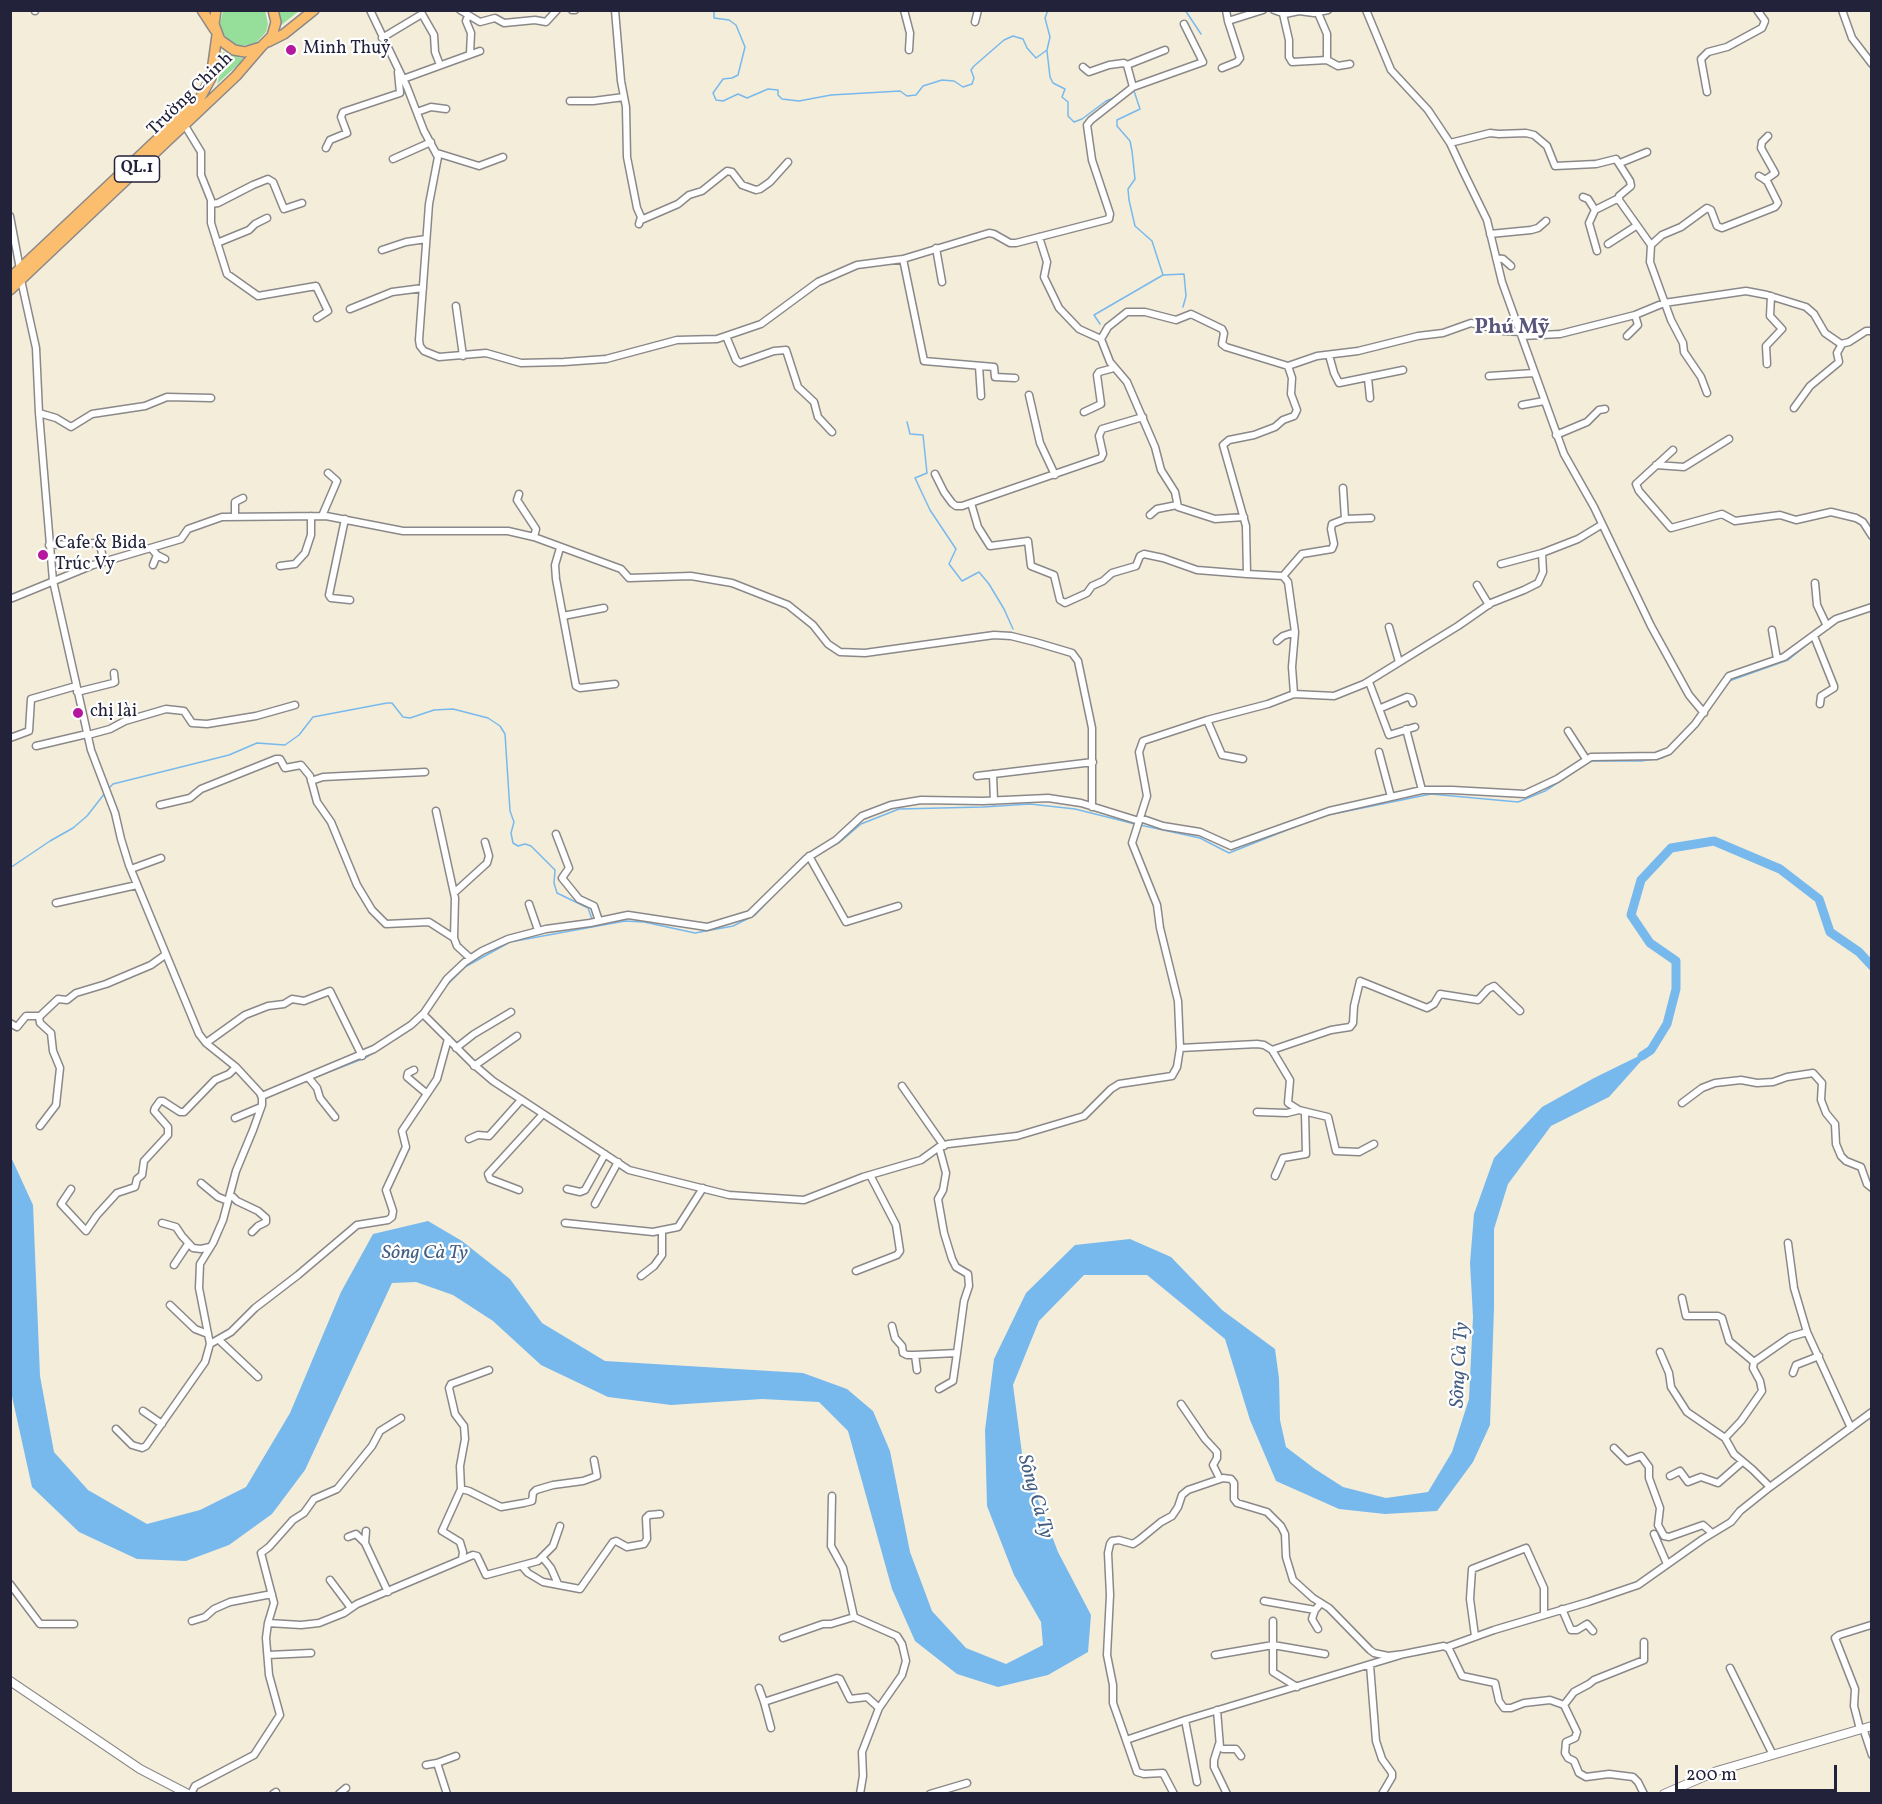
<!DOCTYPE html>
<html>
<head>
<meta charset="utf-8">
<style>
  body { margin:0 }
  #map { position:relative; width:1882px; height:1804px; overflow:hidden; background:#f4edda; font-family:Vollkorn,serif }
  canvas { display:block }
  .frame { position:absolute; inset:0; border:12px solid #22223b; pointer-events:none }
  .scale { position:absolute; left:1675px; top:1765px; width:162px; height:27px; box-sizing:border-box; border:3px solid #22223b; border-top:0; padding-left:8px; font-size:18px; line-height:21px; white-space:nowrap; color:#22223b; -webkit-text-stroke:4px #fff; paint-order:stroke }
</style>
</head>
<body>
<div id="map">
<canvas width="1882" height="1804"></canvas>
<div class="frame"></div>
<div class="scale">200 m</div>
</div>
<script>
const ctx = document.querySelector('canvas').getContext('2d');
ctx.lineJoin = 'round';
function fill(path, color) {
  ctx.fillStyle = color;
  ctx.fill(path, 'evenodd');
}
function toPath(rows) {
  const path = new Path2D();
  for (const r of rows) {
    path.moveTo(r[0], r[1]);
    for (let i = 2; i < r.length; i += 2) path.lineTo(r[i], r[i + 1]);
  }
  return path;
}
function stroke(path, color, width, dash) {
  ctx.strokeStyle = color;
  ctx.lineWidth = width;
  ctx.lineCap = dash ? 'butt' : 'round';
  ctx.setLineDash(dash || []);
  ctx.stroke(path);
}
function label(font, color, halo, rows, align = 'center') {
  ctx.font = font + ' Vollkorn,serif';
  ctx.lineWidth = 4.5;
  ctx.setLineDash([]);
  ctx.textBaseline = 'middle';
  ctx.strokeStyle = halo;
  ctx.fillStyle = color;
  for (const [text, x, y, turn = 0] of rows) {
    ctx.save();
    ctx.translate(x, y);
    ctx.rotate((+turn || 0) * Math.PI / 180);
    ctx.textAlign = isNaN(turn) ? turn : align;
    if (halo) ctx.strokeText(text, 0, 0);
    ctx.fillText(text, 0, 0);
    ctx.restore();
  }
}
const green = toPath([
  [265,10,268,24,266,32,255,44,239,46,231,43,221,31,220,23,223,11],
  [278,11,299,11,280,26],
  [223,52,244,59,217,84,221,69]
]);
const water = toPath([
  [1651,1050,1609,1097,1551,1126,1508,1184,1494,1229,1494,1308,1490,1425,1473,1462,1437,1511,1385,1514,1339,1509,1276,1481,1250,1420,1225,1339,1147,1275,1084,1275,1039,1321,1013,1385,1023,1461,1058,1552,1091,1615,1088,1652,1048,1675,998,1687,957,1674,915,1641,892,1589,848,1431,819,1402,762,1399,671,1405,608,1397,541,1365,493,1321,453,1295,416,1282,392,1283,305,1470,272,1514,229,1545,186,1561,137,1559,79,1532,32,1487,11,1392,11,1157,33,1205,40,1376,54,1452,88,1490,147,1524,200,1510,246,1487,290,1413,341,1292,373,1234,428,1221,462,1241,510,1279,542,1323,605,1361,803,1373,847,1389,873,1411,890,1451,910,1552,932,1611,966,1648,1006,1664,1043,1645,1041,1622,1014,1575,987,1506,985,1430,994,1359,1026,1293,1075,1245,1130,1239,1171,1257,1222,1310,1275,1349,1279,1378,1280,1420,1286,1447,1315,1469,1343,1487,1386,1498,1428,1492,1452,1452,1469,1399,1473,1317,1470,1263,1474,1214,1494,1158,1542,1107,1594,1078]
]);
const stream = toPath([
  [714,10,714,18,729,20,736,25,745,47,738,75,732,78,723,79,713,93,716,100,723,101,738,94,747,98,768,89,778,90,778,95,782,99,799,101,831,95,900,91,907,96,916,95,923,86,942,80,954,81,963,87,972,84,974,78,971,70,974,66,1004,40,1013,36,1023,39,1027,48,1036,58,1047,50,1050,37,1045,18,1048,10],
  [1185,10,1201,34],
  [1047,51,1050,77,1053,83,1065,89,1062,97,1068,102,1068,116,1074,122,1082,119,1106,101,1116,97],
  [1134,91,1140,109,1117,120,1117,126,1130,141,1132,151,1135,179,1128,189,1129,200,1135,226,1152,241,1163,275],
  [1100,324,1094,315,1163,275,1184,274,1186,296,1183,307],
  [907,422,910,434,923,435,927,473,915,478,930,510,956,549,949,564,962,581,979,572,989,584,1004,609,1013,629],
  [1729,681,1788,660,1813,640],
  [1684,740,1693,730],
  [108,789,113,784,229,755,257,743,285,745,299,735,313,717,387,703,392,703,403,717,410,718,434,710,453,709,488,718,500,726,505,734,510,811,514,822,511,833,513,843,518,846,525,844,531,846,555,870,554,883,557,893,588,908,592,919],
  [1323,816,1431,794,1518,802,1545,791,1591,761,1641,761,1662,758,1667,755],
  [1140,825,1200,838,1229,853,1302,824],
  [824,851,840,842,861,824,899,809,983,807,1030,804,1075,809,1135,824],
  [10,868,50,841,73,828,87,816,105,793],
  [446,986,465,967,510,942,625,921,644,922,695,933,733,926,755,915,776,893],
  [313,1078,365,1058,408,1031]
]);
const river = toPath([
  [1642,1056,1651,1050,1667,1024,1676,989,1676,961,1650,943,1631,915,1641,880,1671,848,1714,841,1780,869,1819,899,1830,932,1859,952,1872,966]
]);
const minor = toPath([
  [35,10,35,11],
  [370,10,407,87,424,131,438,157,429,204,419,340,420,346,424,351,439,357,486,353,521,363,564,362,606,359,677,340,717,339,761,324,818,282,857,265,903,259,989,233,994,234,1010,243,1016,243,1109,219,1110,214,1092,160,1087,125,1091,120,1133,87,1127,65,1124,63,1109,65,1089,72,1083,67],
  [460,10,480,22,495,18,504,23,535,20,546,22,557,10],
  [572,10,575,10],
  [615,10,621,81,626,107,627,157,637,208,641,217,639,224],
  [904,10,910,33,909,50],
  [1226,10,1228,21,1263,10],
  [1274,10,1285,14,1299,11,1314,13,1328,10],
  [1366,10,1391,70,1428,110,1450,143,1464,173,1487,220,1502,282,1564,454,1594,507,1651,626,1689,695,1704,713],
  [1842,10,1852,38,1872,64],
  [1318,13,1327,34,1327,60],
  [1283,14,1289,40,1289,57,1292,62,1327,60,1338,66,1350,64],
  [468,16,466,21,471,33,470,54],
  [975,22,978,10],
  [382,38,422,14,434,35,435,52,440,65],
  [1127,65,1165,50],
  [1222,68,1237,62,1240,58,1228,21],
  [403,79,480,51],
  [1133,87,1203,62,1184,24],
  [1707,92,1701,59,1708,52,1727,47,1762,28,1765,21,1757,10],
  [570,101,593,101,624,97],
  [417,112,431,107,446,109],
  [184,124,201,152,201,175,211,200,211,223,227,274,258,296,316,286,328,311,317,318],
  [1450,143,1490,133,1499,134,1526,133,1534,135,1547,146,1555,166,1596,164,1616,159,1630,181,1631,186,1619,196,1619,200,1651,245],
  [326,148,330,140,347,133,341,117,343,112,400,93,398,72],
  [437,153,479,166,503,157],
  [393,159,431,142],
  [1620,163,1647,152],
  [1765,180,1775,173,1761,148,1762,142,1768,136],
  [1583,197,1588,199,1595,210,1619,198],
  [211,204,218,203,253,185,268,179,273,182,284,209,302,203],
  [1595,210,1589,223,1597,251],
  [10,216,20,269,21,280,36,348,39,413,53,581,91,750,115,813,121,839,129,865,199,1034,206,1043,236,1067,260,1093,262,1098,262,1105,253,1130,236,1171,223,1220,213,1243,200,1264,199,1288,210,1344,205,1362,146,1446,142,1448,132,1445,116,1429],
  [641,220,678,204,689,195,702,191,727,171,732,172,742,185,756,190,760,189,770,182,788,162],
  [1490,234,1531,230,1538,228,1546,221],
  [1039,237,1047,262,1044,277,1059,308,1079,329,1101,339,1110,362,1127,382,1155,447,1161,470,1175,492,1178,507,1215,519,1244,517],
  [217,243,249,230,255,224,267,218],
  [1608,244,1636,226],
  [936,248,942,282],
  [382,250,406,242,426,239],
  [1496,258,1503,259,1511,266],
  [903,259,924,361,994,367,995,377,1015,378],
  [456,306,463,356],
  [350,309,392,292,423,288],
  [726,336,736,360,740,363,774,351,786,350,798,387,814,402,818,417,832,432],
  [1522,336,1560,334,1635,315,1664,303,1746,291,1767,295,1806,307,1814,314,1825,333,1841,344,1849,342,1866,331,1872,331],
  [1627,336,1638,325,1635,315],
  [1101,339,1108,327,1127,312,1145,312,1176,320,1191,314,1222,329,1224,333,1222,344,1226,347,1288,366,1317,356,1358,351,1418,336,1443,333,1471,323,1503,331,1521,332],
  [1329,355,1334,373,1339,383,1403,370],
  [1767,364,1766,346,1782,329,1770,316,1771,296],
  [979,366,981,396],
  [1288,366,1292,378,1291,394,1297,410,1294,416,1283,420,1275,427,1254,435,1229,440,1223,445,1246,526,1247,574,1283,576,1288,582,1295,632,1292,667,1294,694],
  [1489,376,1534,373],
  [1368,378,1370,398],
  [1707,393,1701,377,1684,352,1683,343,1671,320,1650,262,1651,245,1662,235,1681,227,1707,208,1711,210,1717,226,1722,228,1775,207,1778,203,1767,181,1759,176],
  [1029,395,1040,443,1055,475],
  [1522,405,1544,401],
  [1794,408,1810,386,1839,362,1837,353,1842,344],
  [1084,412,1101,404,1097,375,1099,372,1114,368],
  [39,413,56,418,71,427,92,414,145,406,167,397,211,398],
  [1556,435,1587,422,1599,410,1605,409],
  [1673,450,1636,484,1639,491,1671,528,1722,514,1735,521,1780,515,1796,520,1831,512,1856,518,1863,522,1872,536],
  [1656,465,1684,467,1729,439],
  [935,474,944,492,952,503,956,506,962,506,1101,458,1103,454,1099,436,1102,429,1143,417],
  [1343,488,1345,519],
  [519,494,517,500,536,529,534,537],
  [971,503,978,527,990,546,1028,541,1031,566,1054,575,1060,600,1065,603,1087,593,1092,586,1103,581,1112,573,1136,566,1140,556,1144,554,1163,558,1197,570,1247,574],
  [1150,515,1157,509,1177,505],
  [235,516,235,502,243,498],
  [322,516,337,481,328,473],
  [345,519,329,595,331,598,350,600],
  [49,545,97,543,100,545,104,562],
  [151,548,157,555,165,559],
  [560,548,555,565,556,579,576,686,580,688,615,684],
  [1501,564,1542,553],
  [153,565,157,555],
  [280,566,295,564,305,553,311,535,311,516],
  [1283,576,1302,554,1332,549,1334,544,1331,529,1332,524,1345,519,1371,518],
  [1815,583,1817,605,1827,626],
  [1477,585,1489,605],
  [10,599,93,565,181,539,188,529,222,517,326,516,403,531,508,531,534,537,621,569,629,578,691,576,732,583,788,605,813,625,828,644,840,652,865,653,994,635,1011,636,1035,642,1072,653,1078,661,1092,728,1092,807],
  [563,616,604,608],
  [1389,627,1399,662],
  [1772,630,1777,659],
  [1814,636,1834,686,1834,688,1821,696,1820,704],
  [1277,641,1283,636,1295,632],
  [1369,682,1389,735,1415,727],
  [77,692,113,683,115,682,114,673],
  [1381,708,1407,697,1411,698,1413,703],
  [1207,720,1222,755,1243,759],
  [1406,729,1422,790],
  [1568,731,1586,759],
  [88,735,110,729,125,721,166,709,184,711,192,723,207,724,256,716,295,705],
  [10,738,29,731,31,699,76,686],
  [36,746,87,734],
  [1379,752,1391,797],
  [993,774,994,801],
  [977,776,1093,762],
  [311,781,323,777,425,772],
  [160,805,190,798,201,789,276,759,280,759,285,768,301,765,310,776,317,802,331,822,357,885,372,910,386,924,429,922,454,938],
  [436,811,455,898,454,938,457,946,470,958],
  [1140,818,1163,826,1200,832,1231,846,1329,811,1422,790,1452,790,1525,794,1557,779,1591,757,1656,756,1669,751,1695,724,1729,676,1784,657,1836,619,1872,607],
  [556,834,569,868,562,878,579,899,594,906,599,921],
  [809,856,846,922,898,906],
  [131,869,161,858],
  [454,893,487,863,489,856,485,842],
  [56,903,137,885],
  [529,904,538,930],
  [423,1014,472,1063,493,1081,629,1170,729,1195,804,1200,863,1177,921,1160,939,1147,948,1144,1017,1136,1084,1116,1111,1089,1119,1084,1172,1076,1177,1067,1180,1048,1178,1001,1160,928,1157,905,1132,843,1147,796,1139,752,1143,741,1207,720,1268,704,1294,694,1334,696,1364,684,1458,626,1491,603,1524,590,1538,583,1543,572,1542,553,1578,539,1601,525],
  [39,1017,40,1023,51,1033,53,1051,60,1068,56,1105,40,1126],
  [10,1023,17,1027,26,1016,40,1016,58,999,67,1000,76,993,106,984,151,965,165,955],
  [206,1043,245,1015,268,1006,284,1004,292,999,304,1001,330,991,362,1056],
  [456,1048,474,1034,511,1012],
  [1180,1048,1257,1044,1264,1045,1272,1050,1290,1080,1288,1103,1299,1110,1328,1117,1336,1151,1359,1152,1374,1144],
  [1272,1050,1331,1030,1350,1027,1353,1023,1354,1006,1360,981,1427,1008,1434,1004,1440,994,1478,1000,1488,989,1494,986,1520,1011],
  [474,1066,517,1036],
  [414,1070,408,1073,407,1077,426,1093],
  [308,1077,317,1088,320,1098,335,1117],
  [902,1086,944,1146],
  [262,1096,374,1049,411,1025,424,1013,447,979,465,962,482,951,508,939,546,929,590,923,628,915,707,927,750,914,807,858,836,840,862,816,891,805,921,800,983,801,1048,798,1081,803,1139,821],
  [1682,1103,1702,1088,1715,1083,1741,1080,1757,1083,1773,1082,1787,1077,1813,1073,1822,1083,1821,1100,1826,1113,1835,1124,1836,1144,1841,1156,1846,1161,1861,1167,1867,1184,1872,1188],
  [1257,1112,1287,1113,1299,1110],
  [235,1118,261,1107],
  [469,1139,478,1135,489,1136,521,1100],
  [1275,1176,1283,1158,1306,1154,1305,1112],
  [201,1183,218,1197,228,1201],
  [71,1189,61,1204,86,1231,97,1215,117,1193,135,1187,137,1179,142,1175,144,1161,168,1135,168,1127,154,1111,155,1108,160,1101,163,1101,180,1112,184,1112,215,1080,229,1074,236,1067],
  [567,1189,580,1192,585,1190,605,1154],
  [519,1190,490,1179,488,1174,543,1114],
  [230,1194,237,1201,258,1211,266,1218,266,1222,258,1226,252,1232],
  [595,1204,618,1162],
  [162,1223,176,1227,182,1236,193,1248,201,1249,210,1247],
  [565,1223,653,1232,678,1227,703,1188],
  [1788,1243,1794,1288,1807,1332,1851,1428],
  [174,1265,188,1244],
  [856,1271,897,1255,900,1251,896,1225,870,1175],
  [641,1276,654,1266,662,1255,662,1231],
  [1682,1298,1686,1316,1718,1316,1722,1318,1729,1341,1754,1362],
  [170,1305,195,1329,208,1334],
  [892,1326,895,1338,902,1346,903,1353,907,1355,915,1355],
  [219,1340,258,1377],
  [210,1344,231,1332,255,1308,298,1275,357,1225,388,1220,392,1217,393,1211,386,1190,406,1147,402,1131,437,1079,448,1039],
  [1660,1352,1669,1373,1671,1387,1687,1412,1725,1438,1734,1454,1753,1470,1770,1487],
  [917,1370,915,1355,957,1353,964,1301,969,1286,968,1274,956,1267,952,1259,944,1233,938,1199,943,1190,946,1173,939,1147],
  [1793,1373,1796,1365,1819,1356],
  [939,1389,953,1381,957,1353],
  [1181,1404,1205,1439,1217,1452,1217,1458,1213,1465,1220,1479],
  [143,1411,162,1424],
  [1725,1438,1741,1421,1762,1391,1760,1381,1753,1368,1754,1362,1790,1337,1807,1332],
  [1614,1448,1627,1461,1641,1456,1649,1467,1649,1478,1660,1508,1658,1525,1664,1536,1669,1537,1703,1525,1712,1533],
  [1670,1476,1680,1471,1688,1482,1701,1477,1718,1483,1742,1462],
  [461,1489,469,1491,501,1507,524,1503,532,1501,533,1493,536,1490,553,1485,583,1481,597,1476,594,1460],
  [832,1496,831,1546,843,1568,854,1617,897,1636,902,1644,906,1661,902,1675,879,1708,862,1752,863,1776,860,1794],
  [366,1531,365,1543,388,1592],
  [1654,1534,1667,1564],
  [348,1537,356,1534,365,1543],
  [543,1558,551,1568,558,1584],
  [462,1559,463,1552,460,1542,442,1531,461,1489,460,1466,465,1439,464,1426,455,1414,449,1388,451,1384,489,1370],
  [522,1566,528,1573,543,1582,580,1589,613,1542,616,1541,627,1547,644,1544,647,1539,646,1518,649,1515,660,1514],
  [330,1580,351,1608],
  [10,1584,40,1624,74,1624],
  [1264,1601,1315,1610,1321,1603],
  [1562,1609,1571,1630,1577,1630,1587,1624,1593,1631],
  [1315,1610,1312,1619,1318,1629],
  [192,1621,205,1617,214,1609,230,1602,272,1594],
  [1273,1621,1273,1672,1297,1687],
  [268,1623,301,1625,319,1623,344,1613,357,1604,473,1555,477,1556,486,1575,538,1561,553,1546,560,1526],
  [1475,1636,1470,1599,1472,1569,1526,1548,1544,1588,1544,1614],
  [783,1638,823,1624,831,1624,854,1617],
  [1447,1647,1494,1630,1588,1602,1638,1585,1703,1539,1731,1522,1740,1511,1770,1487,1872,1412],
  [1404,1654,1185,1720,1126,1740,1113,1703,1113,1685,1107,1655,1110,1595,1108,1553,1110,1544,1112,1541,1119,1540,1133,1544,1139,1540,1161,1522,1172,1516,1178,1507,1182,1495,1188,1490,1223,1478,1231,1479,1234,1483,1234,1499,1237,1503,1267,1512,1281,1526,1285,1534,1286,1557,1293,1580,1313,1598,1329,1608,1370,1650,1374,1653,1388,1656,1404,1654,1444,1646,1449,1649,1462,1676,1495,1683,1499,1701,1504,1708,1511,1708,1524,1703,1550,1700,1564,1705,1577,1732,1575,1738,1566,1742,1565,1753,1568,1758,1574,1761,1579,1773,1586,1777,1609,1774,1633,1777,1638,1782,1644,1794],
  [268,1655,311,1653],
  [1215,1655,1273,1645,1325,1654],
  [1370,1665,1376,1741,1382,1759,1392,1773,1392,1777,1382,1794],
  [1730,1668,1772,1753],
  [759,1688,764,1702],
  [1564,1705,1574,1692,1589,1684,1594,1680,1644,1660,1644,1642],
  [1217,1710,1220,1747,1223,1749,1236,1749,1241,1756],
  [1185,1720,1197,1782],
  [771,1728,764,1702,837,1678,840,1679,850,1699,867,1697,879,1708],
  [1863,1728,1872,1755],
  [1860,1729,1854,1706,1855,1689,1835,1638,1839,1635,1871,1625],
  [1126,1740,1137,1772,1144,1774,1163,1773,1174,1794],
  [1219,1744,1214,1760,1214,1767,1227,1794],
  [437,1763,456,1756],
  [426,1765,437,1763,447,1794],
  [191,1794,195,1786,254,1755,280,1715,269,1675,266,1638,268,1623,274,1603,261,1553,269,1547,293,1520,304,1513,314,1499,337,1489,372,1446,380,1431,401,1418],
  [273,1794,276,1792],
  [339,1794,346,1788],
  [930,1794,967,1783]
]);
const tertiary = toPath([
  [10,1681,140,1769,188,1794],
  [1664,1794,1717,1771,1872,1726]
]);
const primary = toPath([
  [202,10,215,30]
]);
const trunk = toPath([
  [216,10,214,24,220,40,234,50,245,52,261,47,272,36,276,22,273,10],
  [268,42,284,34,314,10],
  [10,278,199,100,211,78,217,35],
  [10,290,236,76,261,47]
]);
const markers = [
  [291,50,6,"#b5179e"],
  [43,555,6,"#b5179e"],
  [78,713,6,"#b5179e"]
];
const shields = [
  [137,169,45]
];
const shieldNames = [
  ["QL.1",137,169]
];
const poiNames = [
  ["Minh Thuỷ",303,50],
  ["Cafe & Bida",55,545],
  ["Trúc Vy",55,566],
  ["chị lài",90,713]
];
const streetNames = [
  ["Trường Chinh",191,95,-44]
];
const waterNames = [
  ["Sông Cà Ty",425,1254],
  ["Sông Cà Ty",1461,1365,-87],
  ["Sông Cà Ty",1034,1497,74]
];
const quarterNames = [
  ["Phú Mỹ",1512,329]
];
fill(green, '#96df9b');
fill(water, '#78b9ed');
stroke(stream, '#78b9ed', 1.5);
stroke(river, '#78b9ed', 9);
stroke(minor, '#8b888a', 9);
stroke(tertiary, '#8b888a', 10);
stroke(primary, '#8b888a', 12);
stroke(trunk, '#8b888a', 12);
stroke(minor, '#fff', 6);
stroke(tertiary, '#fff', 8);
stroke(primary, '#fbbd6e', 9);
stroke(trunk, '#fbbd6e', 9);
for (const [x, y, r, color] of markers) {
  const dot = new Path2D();
  dot.arc(x, y, r, 0, 2 * Math.PI);
  ctx.fillStyle = color;
  ctx.fill(dot);
  stroke(dot, '#fff', 2);
}
for (const [x, y, w] of shields) {
  const box = new Path2D();
  box.roundRect(x - w / 2, y - 13, w, 26, 4.5);
  ctx.fillStyle = '#fff';
  ctx.fill(box);
  stroke(box, '#22223b', 1.5);
}
label('bold 16px', '#22223b', null, shieldNames);
label('18px', '#22223b', '#fff', poiNames, 'left');
label('18px', '#22223b', '#fff', streetNames);
label('italic 20px', '#445e82', '#fff', waterNames);
label('bold 21px', '#5a567a', '#fff', quarterNames);
</script>
</body>
</html>
